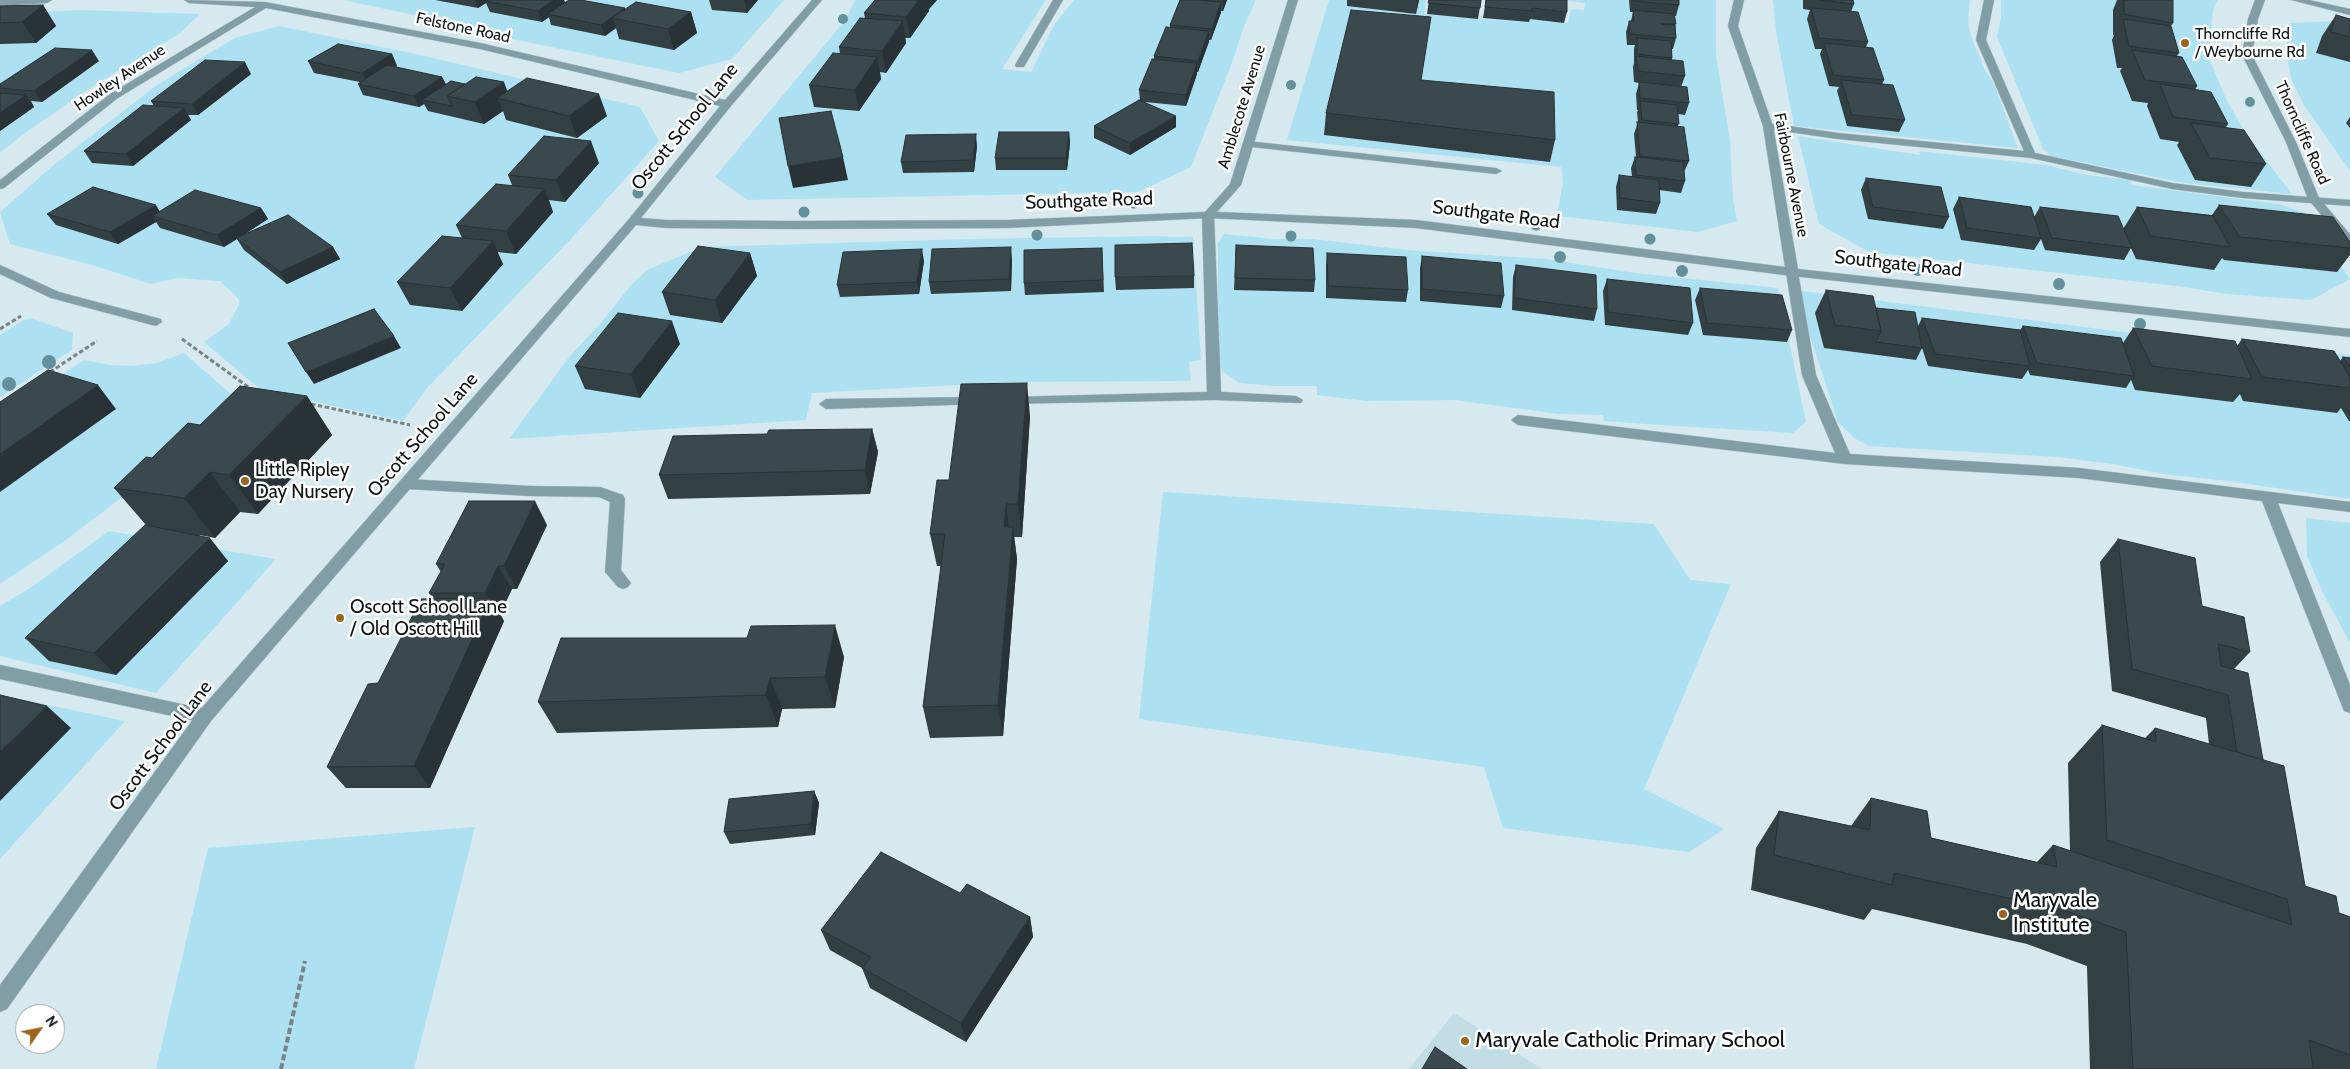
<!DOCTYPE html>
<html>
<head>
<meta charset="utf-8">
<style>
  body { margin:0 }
  #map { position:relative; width:2350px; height:1069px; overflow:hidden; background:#d6e9ee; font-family:Cabin,sans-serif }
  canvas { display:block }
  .north { position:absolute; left:15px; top:1004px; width:50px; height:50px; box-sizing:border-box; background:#fff; border:1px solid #9ea1a2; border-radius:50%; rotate:57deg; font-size:14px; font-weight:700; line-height:20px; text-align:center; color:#0d1416 }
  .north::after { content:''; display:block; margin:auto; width:18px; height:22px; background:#9b651d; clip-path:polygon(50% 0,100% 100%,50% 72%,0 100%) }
</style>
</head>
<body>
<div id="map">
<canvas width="2350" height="1069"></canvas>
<div class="north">N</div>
</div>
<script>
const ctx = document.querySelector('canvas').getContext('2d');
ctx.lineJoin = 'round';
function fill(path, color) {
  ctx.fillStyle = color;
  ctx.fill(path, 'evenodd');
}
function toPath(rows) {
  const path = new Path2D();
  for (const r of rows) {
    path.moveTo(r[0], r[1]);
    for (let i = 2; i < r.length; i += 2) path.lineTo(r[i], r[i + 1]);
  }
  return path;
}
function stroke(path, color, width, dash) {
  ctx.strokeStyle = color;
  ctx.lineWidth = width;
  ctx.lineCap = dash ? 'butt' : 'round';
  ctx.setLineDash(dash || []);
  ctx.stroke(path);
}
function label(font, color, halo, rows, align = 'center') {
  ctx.font = font + ' Cabin,sans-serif';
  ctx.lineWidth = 5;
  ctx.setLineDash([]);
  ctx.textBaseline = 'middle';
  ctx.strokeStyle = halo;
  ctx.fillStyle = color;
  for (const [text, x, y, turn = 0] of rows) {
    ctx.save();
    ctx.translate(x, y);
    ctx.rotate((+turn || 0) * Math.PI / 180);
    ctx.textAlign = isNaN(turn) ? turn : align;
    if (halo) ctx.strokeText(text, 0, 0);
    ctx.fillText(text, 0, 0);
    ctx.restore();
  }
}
const built = toPath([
  [1454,1013,1542,1069,1409,1069]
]);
const green = toPath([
  [343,0,625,0,608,12,626,0,784,0,732,59,679,73,517,40,461,25],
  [855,0,1046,0,1002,69,1031,72,1054,25,1074,0,1256,0,1243,29,1233,60,1191,167,1138,192,748,200,715,177,833,35,847,17],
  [1329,0,1426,0,1424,14,1482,19,1529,22,1530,19,1568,23,1571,9,1584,10,1585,3,1554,0,1716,0,1716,55,1730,140,1733,200,1737,221,1698,232,1557,216,1563,182,1561,167,1287,140],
  [1773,0,1970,0,1968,22,1971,36,1984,68,1994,84,2018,148,1794,126,1776,31],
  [2001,0,2218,0,2214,6,2212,19,2208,56,2227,101,2247,135,2292,194,2185,183,2051,156,2043,149,1997,37,2001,19],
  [81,10,200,14,179,34,98,83,26,132,0,153,0,14],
  [2337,21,2350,24,2350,171,2304,105,2291,79,2286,49,2289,23],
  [279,26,425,56,640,107,659,141,571,239,427,388,403,421,261,390,204,342,229,324,240,302,236,296,220,281,177,278,151,284,92,265,10,244,0,212,55,164,153,88,186,67,235,38],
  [1798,136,1920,155,1919,151,2046,165,2087,175,2130,180,2134,190,2132,185,2279,204,2303,212,2350,279,2311,300,2226,294,2177,286,1869,252,1819,224],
  [1224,234,1274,239,1313,239,1407,250,1547,259,1635,273,1778,288,1806,422,1793,433,1660,425,1604,421,1603,415,1559,414,1455,400,1366,401,1317,395,1317,386,1274,386,1240,383,1223,372,1218,360,1218,243],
  [1151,236,1193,237,1201,360,1189,362,1191,381,1013,382,812,393,806,420,509,439,569,357,600,324,631,285,647,270,702,247,969,239],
  [1795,290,2155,336,2350,355,2350,499,2229,481,2170,475,2112,464,2057,457,1869,446,1854,438,1838,422],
  [31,318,73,333,72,350,0,397,0,335,24,320],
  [184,353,247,408,149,477,63,542,0,584,0,415,84,360,111,365,132,366,157,363],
  [1163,492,1654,524,1690,580,1731,584,1644,789,1724,829,1689,852,1503,828,1484,767,1139,719],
  [2306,518,2350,523,2350,643,2322,591,2307,556],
  [109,531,276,559,156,693,0,656,0,606,30,588],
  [0,695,125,721,0,859],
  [475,827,414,1069,156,1069,208,848]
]);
const pathFar1 = toPath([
  [0,329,21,316],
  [182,339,251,389],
  [50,372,97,341],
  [311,404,410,425]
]);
const path = toPath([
  [281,1069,305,961]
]);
const lane = toPath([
  [1053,0,1063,0,1025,65,1024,67,1016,67,1015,65,1053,0],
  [1984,0,1994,0,1986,40,2035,153,2172,183,2243,192,2350,200,2350,206,2243,198,2172,189,2031,158,1838,139,1768,129,1763,126,1768,123,1838,133,2024,151,1976,40,1984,0],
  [1247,141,1496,168,1502,171,1496,174,1243,146,1242,144,1247,141],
  [1208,212,1214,215,1221,392,1296,396,1303,400,1301,403,1214,400,1003,404,1001,401,1008,397,1207,392,1202,215,1208,212],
  [1792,268,1798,272,1816,375,1850,454,2079,468,2350,502,2350,512,2278,503,2350,685,2350,713,2344,711,2342,706,2262,501,2079,478,1845,464,1518,425,1511,420,1518,415,1835,453,1802,375,1786,272,1792,268],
  [977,397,984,401,982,404,826,409,819,404,826,399,977,397],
  [407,479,530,486,600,487,623,495,625,499,621,570,631,583,628,587,623,589,618,587,605,572,610,502,599,497,530,496,407,489,402,488,400,484,402,480,407,479],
  [0,665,205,709,211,711,213,716,211,721,205,723,0,679,0,665]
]);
const street = toPath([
  [0,0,52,0,47,3,0,6,0,0],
  [184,0,265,2,480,43,725,100,812,0,822,0,731,106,641,218,666,220,793,221,1007,220,1205,212,1230,184,1288,0,1298,0,1241,185,1217,212,1416,220,1785,267,1763,126,1728,26,1734,0,1744,0,1738,26,1773,126,1798,269,2350,329,2350,337,1792,276,1416,228,1208,218,1007,228,793,229,666,228,636,225,211,721,7,1009,0,1012,0,985,199,711,629,219,720,106,480,49,266,8,118,98,4,188,0,189,0,180,110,94,255,7,189,3,184,0],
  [2255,0,2265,0,2258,19,2252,55,2296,142,2319,198,2350,234,2350,246,2346,245,2308,199,2286,142,2242,55,2248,19,2255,0],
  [2291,0,2309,0,2350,9,2350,15,2291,0],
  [0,265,59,292,161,319,162,322,156,326,51,298,0,274,0,265]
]);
const trees = [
  [843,19,5],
  [1291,85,5],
  [2250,102,5],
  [638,193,5.5],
  [1134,203,5.5],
  [804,212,5.5],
  [1536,225,5.5],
  [1037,235,5.5],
  [1291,236,5.5],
  [1650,239,5.5],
  [1560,257,6],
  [1918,270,6],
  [1682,271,6],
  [2059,284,6],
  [2140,324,6],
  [49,362,7],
  [9,384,7],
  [460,394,7]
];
const wall = toPath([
  [435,0,564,0,565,3,625,8,625,9,691,12,697,33,674,50,619,39,616,28,605,36,551,25,549,17,542,22,490,12,486,3,478,8],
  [709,0,758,0,747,13,712,10],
  [875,0,937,0,929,9,929,11,910,38,905,38,906,43,886,73,880,72,881,79,859,111,814,107,809,85,840,54,839,47,865,18,864,13],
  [1180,0,1227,0,1223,11,1221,11,1211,40,1209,40,1198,72,1197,72,1197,74,1186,106,1145,102,1176,127,1130,155,1094,138,1094,126,1140,100,1139,90,1154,59,1154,56,1170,27,1170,25],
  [1347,0,1419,0,1416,14,1347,6],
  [1429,0,1481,0,1478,19,1427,14],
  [1486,0,1567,12,1564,23,1530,19,1529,22,1483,18],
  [1629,0,1679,0,1679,5,1676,16,1675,16,1676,38,1673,49,1672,49,1672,60,1685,76,1681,87,1689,103,1685,115,1678,114,1678,126,1689,161,1684,172,1685,181,1681,193,1659,190,1660,203,1656,214,1617,210,1616,187,1619,175,1632,177,1631,168,1635,157,1636,157,1634,134,1638,122,1637,112,1638,110,1637,110,1636,94,1639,83,1634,82,1633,67,1634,63,1634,49,1635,45,1627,45,1626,32,1629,21,1631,21,1633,12,1630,12],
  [1803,0,1853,0,1854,4,1851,12,1868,42,1866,47,1884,80,1882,84,1905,120,1899,132,1847,126,1837,91,1839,87,1829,86,1820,54,1822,49,1815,49,1807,19,1810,10,1803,9],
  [2117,0,2173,0,2173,23,2171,26,2179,53,2177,56,2197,86,2195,90,2228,124,2226,127,2266,164,2251,187,2195,180,2177,145,2179,142,2160,139,2147,106,2148,103,2132,101,2120,71,2122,68,2117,68,2112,40,2114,35,2113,35,2113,10],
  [43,5,56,26,36,43,0,44,0,6],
  [2336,15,2350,19,2350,62,2316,53,2322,36],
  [392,54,397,66,395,67,442,77,446,84,507,91,607,116,577,138,506,120,503,111,484,124,428,111,424,104,419,107,363,95,358,84,360,82,314,73,308,61],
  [99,61,42,102,31,101,34,107,0,131,0,84],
  [251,74,198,115,188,115,191,120,133,166,92,163,84,151,154,106,151,101],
  [1421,80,1555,140,1550,162,1324,135,1326,113],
  [2350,117,2350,128,2346,123],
  [1069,132,1070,143,1067,170,996,170,995,158],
  [977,146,974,172,903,173,901,162],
  [599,163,565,202,549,200,553,212,516,254,497,252,503,264,462,311,410,305,397,282,462,238,456,225,512,185,508,175],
  [1866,178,1949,217,1943,229,1868,219,1861,190],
  [1959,197,2034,217,2040,207,2123,229,2137,207,2212,215,2219,205,2350,242,2350,255,2337,272,2224,260,2222,258,2214,270,2136,259,2131,248,2124,260,2045,250,2041,239,2034,250,1961,240,1953,209],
  [261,208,268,219,242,236,333,247,340,259,287,284,244,250,237,239,224,247,160,228,156,222,118,244,56,225,47,214,160,211],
  [1236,245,1315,280,1314,292,1234,290],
  [1102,248,1104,292,1025,295,1024,283],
  [750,253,757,276,722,323,670,315,662,292],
  [1327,253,1408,290,1406,302,1326,298,1326,265],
  [1422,256,1504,296,1501,308,1420,301,1420,268],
  [1012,259,1011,291,931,294,929,282],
  [924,261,919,294,840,297,837,285],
  [1516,265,1597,309,1594,321,1512,310,1513,277],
  [1194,276,1194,288,1116,290,1115,277],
  [1607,279,1693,323,1688,335,1605,325,1603,291],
  [1700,288,1792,330,1787,342,1703,335,1695,300],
  [1826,290,1918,326,1922,318,2020,330,2023,326,2123,343,2133,328,2237,346,2242,339,2340,361,2343,357,2350,358,2350,421,2349,421,2341,408,2337,413,2243,401,2240,394,2233,402,2135,390,2131,380,2126,388,2030,375,2028,370,2022,379,1928,366,1922,348,1916,360,1824,348,1815,313],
  [680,344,640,398,585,389,575,366],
  [307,396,332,435,258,514,240,512,215,538,199,535,228,561,116,675,49,661,25,638,146,525,114,488,152,458,200,425],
  [1030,416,1022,537,1014,537,1017,559,1003,736,930,738,923,707,941,566,937,566,930,534,949,480],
  [872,429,878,452,870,494,668,499,659,475,767,434],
  [547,525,517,589,512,589,500,614,504,621,430,788,346,788,327,767,378,683,433,598,429,593,441,572,436,564],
  [2118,539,2202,606,2250,652,2234,669,2305,886,2339,913,2350,917,2350,1069,2090,1069,2087,966,2027,944,1872,909,1864,920,1751,890,1756,848,1779,811,1851,826,1871,798,1931,838,2037,862,2053,845,2070,851,2068,763,2102,725,2145,738,2155,728,2209,744,2206,718,2112,691,2100,562],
  [844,657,835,708,782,709,778,727,557,733,538,702],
  [814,791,819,803,815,835,730,844,724,832],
  [960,893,1030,917,1033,937,966,1042,870,988,862,968,830,950,821,930]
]);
const shadedWall = toPath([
  [475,0,491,0,485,1,486,3,478,8],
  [554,0,564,0,566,6,548,14,549,17,542,22,538,11],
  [744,0,758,0,747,13],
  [919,0,928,0,929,11,910,38,906,17],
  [928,0,937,0,929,9],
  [1223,0,1227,0,1223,11],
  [1418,0,1419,0,1416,14],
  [1221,2,1221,13,1211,40,1212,29],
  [43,5,56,26,36,43,22,22],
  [625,8,628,19,612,18,616,28,605,36,601,25],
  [691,12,697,33,674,50,668,29],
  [903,21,906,43,886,73,882,51],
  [1209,31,1209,42,1198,72,1198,61],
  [92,50,99,61,42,102,34,91],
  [392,54,397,66,368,84,362,73],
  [877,57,881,79,859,111,855,90],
  [245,62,251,74,198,115,192,104],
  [1197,63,1197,74,1186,106,1186,95],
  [442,77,447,88,422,100,424,104,419,107,414,96],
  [504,82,511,101,497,98,503,111,484,124,475,102],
  [599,94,607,116,577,138,569,116],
  [26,95,34,107,0,131,0,113],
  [184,108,191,120,133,166,126,154],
  [1176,116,1176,127,1130,155,1130,143],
  [1069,132,1070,143,1067,170,1066,158],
  [976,134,977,146,974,172,973,160],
  [591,141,599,163,565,202,556,180],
  [843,157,848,180,793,188,788,166],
  [544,189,553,212,516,254,506,231],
  [156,205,163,217,152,216,156,222,118,244,110,232],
  [261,208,268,219,224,247,217,235],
  [493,241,503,264,462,311,450,288],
  [333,247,340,259,287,284,280,272],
  [1011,247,1012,259,1011,291,1009,279],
  [922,249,924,261,919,294,917,282],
  [750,253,757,276,722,323,715,300],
  [672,321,680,344,640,398,631,374],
  [394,336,401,348,314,384,306,372],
  [1027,383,1030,416,1022,537,1018,504],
  [98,385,116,409,0,492,0,454],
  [307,396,332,435,258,514,229,475],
  [872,429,878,452,870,494,865,470],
  [210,472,240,512,215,538,184,498],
  [535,501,547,525,517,589,504,566],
  [1006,504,1010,537,1004,527],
  [1013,527,1017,559,1003,736,998,705],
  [210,538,228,561,116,675,94,653],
  [498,566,512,589,500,614,504,621,430,788,414,766,490,600,485,593],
  [835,625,844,657,835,708,825,677],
  [770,678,782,709,778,727,766,695],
  [47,706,71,728,0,801,0,752],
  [814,791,819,803,815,835,811,824],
  [1030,917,1033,937,966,1042,961,1023]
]);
const building = toPath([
  [487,0,554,0,538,11,485,1,487,0],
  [569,0,581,0,625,8,601,25,548,14,569,0],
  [875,0,919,0,906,17,864,13,875,0],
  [1180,0,1198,0,1221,2,1212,29,1170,25,1180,0],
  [1429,0,1481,0,1480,8,1428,3,1429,0],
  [1486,0,1567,0,1567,12,1532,8,1532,11,1485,7,1486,0],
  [1633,0,1679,0,1679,5,1633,1,1633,0],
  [1819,0,1853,0,1854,4,1819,0],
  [2124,0,2173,0,2173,23,2124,14,2124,0],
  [636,2,691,12,668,29,612,18,636,2],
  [43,5,22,22,0,23,0,6,43,5],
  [1811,8,1858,12,1868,42,1819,38,1811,8],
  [1351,10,1431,17,1421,80,1554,92,1555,140,1326,113,1351,10],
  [1633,10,1674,14,1676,24,1661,24,1675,25,1676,38,1630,34,1629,21,1634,21,1633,10],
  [2336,15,2350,19,2350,37,2331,32,2336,15],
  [860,18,903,21,882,51,839,47,860,18],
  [2123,19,2171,26,2179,53,2129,46,2123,19],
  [1166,27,1209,31,1198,61,1154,56,1166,27],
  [1637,38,1671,41,1672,58,1637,54,1637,38],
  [1824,43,1873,48,1884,80,1833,75,1824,43],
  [338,44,392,54,362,73,308,61,338,44],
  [55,48,92,50,34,91,0,88,0,84,55,48],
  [2132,50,2182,57,2197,86,2145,80,2132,50],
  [833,53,877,57,855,90,809,85,833,53],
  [1636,56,1683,61,1685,76,1638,71,1636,56],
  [1152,59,1197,63,1186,95,1139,90,1152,59],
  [205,60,245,62,192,104,151,101,205,60],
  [387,65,442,77,414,96,358,84,387,65],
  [476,77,504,82,475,102,447,96,476,77],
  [527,78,599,94,569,116,497,98,527,78],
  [1841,80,1893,85,1905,120,1852,115,1841,80],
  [451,81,465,84,447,96,452,106,422,100,451,81],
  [1639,82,1687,87,1689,103,1640,98,1639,82],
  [2160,84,2211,92,2228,124,2173,117,2160,84],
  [0,93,26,95,0,113,0,93],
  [1139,100,1176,116,1130,143,1094,126,1139,100],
  [1640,101,1677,105,1679,124,1642,120,1640,101],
  [143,105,184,108,126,154,84,151,143,105],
  [831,111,843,157,788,166,779,118,831,111],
  [1637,122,1684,127,1689,161,1640,156,1637,122],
  [2191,123,2244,130,2266,164,2210,158,2191,123],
  [999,132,1069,132,1066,158,995,158,999,132],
  [976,134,973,160,901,162,906,135,976,134],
  [544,136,591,141,556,180,508,175,544,136],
  [1635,157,1683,162,1685,181,1636,175,1635,157],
  [1619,175,1659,180,1660,203,1620,198,1619,175],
  [1866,178,1941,187,1949,217,1873,207,1866,178],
  [496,184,544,189,506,231,456,225,496,184],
  [93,187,156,205,110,232,47,214,93,187],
  [195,190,261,208,217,235,152,216,195,190],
  [1959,197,2031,207,2041,238,1967,228,1959,197],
  [2219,205,2333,217,2350,242,2350,248,2240,237,2219,205],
  [2040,207,2118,216,2132,248,2052,238,2040,207],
  [2137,207,2213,216,2230,247,2151,236,2137,207],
  [288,215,333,247,280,272,236,238,288,215],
  [442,236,493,241,450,288,397,282,442,236],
  [1192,243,1194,276,1115,277,1115,245,1192,243],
  [1236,245,1313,248,1315,280,1235,278,1236,245],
  [698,246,750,253,715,300,662,292,698,246],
  [1011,247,1009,279,929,282,932,249,1011,247],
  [1102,248,1103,280,1024,283,1024,250,1102,248],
  [922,249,917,282,837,285,843,252,922,249],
  [1327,253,1406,257,1408,290,1328,286,1327,253],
  [1422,256,1501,263,1504,296,1422,289,1422,256],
  [1516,265,1596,275,1597,309,1514,298,1516,265],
  [1607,279,1690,288,1693,323,1608,312,1607,279],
  [1700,288,1782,295,1792,330,1707,323,1700,288],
  [1826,290,1873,296,1881,331,1835,325,1826,290],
  [1876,308,1915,312,1922,348,1876,342,1881,331,1876,308],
  [374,309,394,336,306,372,288,343,374,309],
  [618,313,672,321,631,374,575,366,618,313],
  [1922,318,2020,330,2030,366,1935,354,1922,318],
  [2023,326,2121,338,2134,376,2037,363,2023,326],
  [2133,328,2235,341,2252,379,2152,366,2133,328],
  [2242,339,2334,351,2350,377,2350,388,2262,377,2242,339],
  [2343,357,2350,358,2350,367,2343,357],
  [48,370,98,385,0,454,0,402,48,370],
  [1027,383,1018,504,1006,504,1004,527,1013,527,998,705,923,707,945,534,930,534,937,480,949,480,961,384,1027,383],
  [240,386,307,396,229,475,210,472,184,498,114,488,146,457,152,458,188,423,200,425,240,386],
  [872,429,865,470,659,475,673,436,767,434,769,430,872,429],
  [469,501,535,501,504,566,498,566,485,593,429,593,445,564,436,564,469,501],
  [145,525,210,538,94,653,25,638,145,525],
  [2118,539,2195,558,2202,606,2244,617,2250,652,2218,644,2221,666,2248,673,2263,760,2237,752,2228,695,2132,669,2118,539],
  [491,598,414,766,327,767,368,684,378,683,421,599,491,598],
  [835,625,825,677,770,678,766,695,538,702,561,638,747,638,751,626,835,625],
  [0,695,47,706,0,752,0,695],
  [2102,725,2156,742,2155,728,2284,766,2305,886,2336,896,2339,913,2350,917,2350,1055,2309,1040,2313,1069,2133,1069,2126,932,2063,910,1894,873,1892,885,1774,855,1779,811,1870,830,1871,798,1927,811,1931,838,2057,867,2053,845,2292,925,2287,899,2107,840,2102,725],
  [814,791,811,824,724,832,729,799,814,791],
  [881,852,960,893,967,884,1030,917,961,1023,862,968,871,957,821,930,881,852],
  [1435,1047,1467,1069,1422,1069,1435,1047]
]);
const markers = [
  [2185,43,5,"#9b651d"],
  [245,481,5,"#9b651d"],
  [340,618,5,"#9b651d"],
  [2003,914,5,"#9b651d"],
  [1465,1041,5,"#9b651d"]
];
const farStreetnames = [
  ["Felstone Road",463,28,12],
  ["Howley Avenue",120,78,-34],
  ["Amblecote Avenue",1242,107,-73],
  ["Thorncliffe Road",2302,133,66],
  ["Fairbourne Avenue",1791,175,79]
];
const farPoinames = [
  ["Thorncliffe Rd",2195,34],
  ["/ Weybourne Rd",2195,52]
];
const streetNames = [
  ["Oscott School Lane",685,127,-51],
  ["Southgate Road",1089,201,-2],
  ["Southgate Road",1496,215,7],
  ["Southgate Road",1898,264,6],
  ["Oscott School Lane",423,435,-49],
  ["Oscott School Lane",161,746,-53]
];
const poiNames = [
  ["Little Ripley",255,470],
  ["Day Nursery",255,492],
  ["Oscott School Lane",350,607],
  ["/ Old Oscott Hill",350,629]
];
const nearPoinames = [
  ["Maryvale",2013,901],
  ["Institute",2013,926],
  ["Maryvale Catholic Primary School",1475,1041]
];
fill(built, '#c2dce5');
fill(green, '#ade1f1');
stroke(lane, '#b6c7cb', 1);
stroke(street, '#b6c7cb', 1);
stroke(pathFar1, '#768387', 3, [4.5, 2.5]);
stroke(path, '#768387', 4, [6, 3]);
fill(lane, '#819ea7');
fill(street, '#819ea7');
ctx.fillStyle = '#64909b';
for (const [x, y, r] of trees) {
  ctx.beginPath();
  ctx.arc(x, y, r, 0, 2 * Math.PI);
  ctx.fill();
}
fill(wall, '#323f43');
fill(shadedWall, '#293337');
fill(building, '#3a494e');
stroke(building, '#293337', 1);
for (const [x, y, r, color] of markers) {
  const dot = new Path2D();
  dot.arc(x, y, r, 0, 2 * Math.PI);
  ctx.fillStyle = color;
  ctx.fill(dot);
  stroke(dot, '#fff', 2);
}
label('16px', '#0d1416', '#fff', farStreetnames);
label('16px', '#0d1416', '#fff', farPoinames, 'left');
label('19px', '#0d1416', '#fff', streetNames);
label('19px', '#0d1416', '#fff', poiNames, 'left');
label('22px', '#0d1416', '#fff', nearPoinames, 'left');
</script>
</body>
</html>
